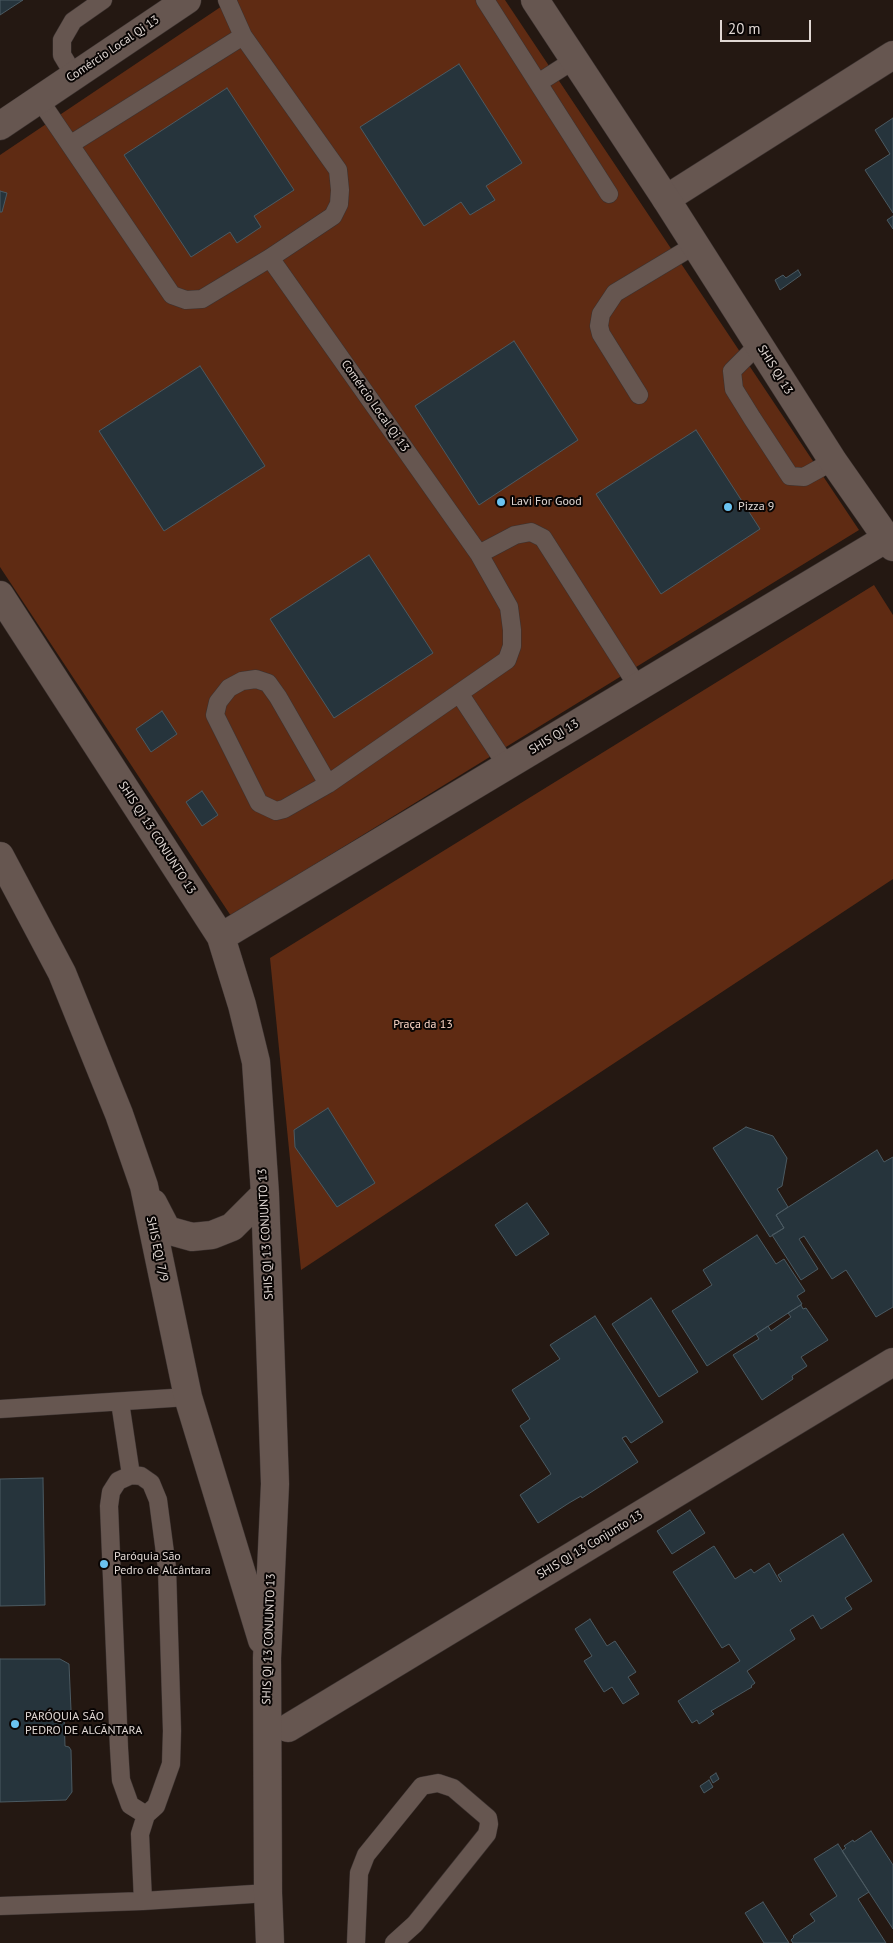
<!DOCTYPE html>
<html>
<head>
<meta charset="utf-8">
<style>
  body { margin:0 }
  #map { position:relative; width:893px; height:1943px; overflow:hidden; background:#241812; font-family:"PT Sans",sans-serif }
  canvas { display:block }
  .scale { position:absolute; left:720px; top:20px; width:91px; height:22px; box-sizing:border-box; border:2px solid #e0d7d3; border-top:0; padding-left:6px; font-size:15px; line-height:18px; white-space:nowrap; color:#e0d7d3; -webkit-text-stroke:4px #090504; paint-order:stroke }
</style>
</head>
<body>
<div id="map">
<canvas width="893" height="1943"></canvas>
<div class="scale">20 m</div>
</div>
<script>
const ctx = document.querySelector('canvas').getContext('2d');
ctx.lineJoin = 'round';
function fill(path, color) {
  ctx.fillStyle = color;
  ctx.fill(path, 'evenodd');
}
function toPath(rows) {
  const path = new Path2D();
  for (const r of rows) {
    path.moveTo(r[0], r[1]);
    for (let i = 2; i < r.length; i += 2) path.lineTo(r[i], r[i + 1]);
  }
  return path;
}
function stroke(path, color, width, dash) {
  ctx.strokeStyle = color;
  ctx.lineWidth = width;
  ctx.lineCap = dash ? 'butt' : 'round';
  ctx.setLineDash(dash || []);
  ctx.stroke(path);
}
function label(font, color, halo, rows, align = 'center') {
  ctx.font = font + ' "PT Sans",sans-serif';
  ctx.lineWidth = 4;
  ctx.setLineDash([]);
  ctx.textBaseline = 'middle';
  ctx.strokeStyle = halo;
  ctx.fillStyle = color;
  for (const [text, x, y, turn = 0] of rows) {
    ctx.save();
    ctx.translate(x, y);
    ctx.rotate((+turn || 0) * Math.PI / 180);
    ctx.textAlign = isNaN(turn) ? turn : align;
    if (halo) ctx.strokeText(text, 0, 0);
    ctx.fillText(text, 0, 0);
    ctx.restore();
  }
}
const green = toPath([
  [231,0,505,0,859,530,231,916,0,567,0,155],
  [874,585,893,615,893,879,301,1270,270,958]
]);
const building = toPath([
  [0,0,23,0,0,15,0,0],
  [459,64,522,163,486,186,495,200,470,215,461,202,424,226,360,127,459,64],
  [227,88,294,190,254,216,261,227,237,243,230,232,191,257,124,155,227,88],
  [893,118,893,213,865,170,890,154,875,130,893,118],
  [0,191,7,193,2,212,0,212,0,191],
  [893,216,893,229,887,220,893,216],
  [798,270,801,275,780,290,775,280,783,275,786,278,798,270],
  [514,341,578,440,479,505,415,406,514,341],
  [200,366,265,466,164,531,99,431,200,366],
  [696,430,760,529,661,594,596,494,696,430],
  [369,555,433,653,334,718,270,619,369,555],
  [162,711,177,734,151,752,136,729,162,711],
  [202,791,218,815,202,826,186,802,202,791],
  [328,1108,375,1183,337,1207,295,1147,294,1130,328,1108],
  [746,1127,773,1136,787,1158,782,1186,777,1189,788,1207,776,1215,784,1228,770,1237,713,1148,746,1127],
  [877,1150,884,1162,893,1157,893,1307,876,1317,846,1270,832,1279,804,1236,799,1239,818,1269,801,1280,772,1235,784,1228,776,1215,877,1150],
  [527,1203,549,1234,516,1256,495,1225,527,1203],
  [757,1235,776,1264,784,1259,805,1291,797,1296,802,1304,707,1366,672,1311,712,1285,703,1270,757,1235],
  [651,1298,698,1372,659,1397,612,1324,651,1298],
  [801,1305,803,1309,806,1308,828,1340,801,1357,807,1366,792,1376,793,1379,762,1400,733,1355,759,1339,756,1334,768,1326,771,1331,791,1317,788,1313,801,1305],
  [595,1316,663,1422,631,1443,626,1436,622,1438,638,1462,582,1498,581,1496,569,1503,538,1523,520,1495,551,1474,520,1426,530,1419,512,1390,560,1359,550,1345,595,1316],
  [43,1478,45,1605,0,1606,0,1479,43,1478],
  [690,1510,705,1533,672,1554,657,1531,690,1510],
  [843,1534,872,1581,845,1598,852,1609,821,1629,813,1615,790,1630,795,1639,747,1671,755,1683,751,1686,752,1687,711,1711,714,1714,699,1724,697,1720,692,1723,678,1701,740,1661,729,1644,722,1648,673,1572,714,1546,735,1579,751,1569,754,1573,769,1563,780,1582,782,1581,778,1575,843,1534],
  [590,1619,607,1646,615,1641,636,1672,628,1677,639,1694,623,1704,612,1687,604,1692,584,1661,592,1656,575,1629,590,1619],
  [0,1659,60,1659,69,1664,71,1710,64,1714,65,1746,69,1747,71,1750,72,1792,66,1800,0,1802,0,1659],
  [716,1773,719,1779,713,1783,710,1777,716,1773],
  [709,1780,713,1787,704,1793,700,1786,709,1780],
  [871,1831,893,1865,893,1929,842,1851,846,1848,844,1846,853,1840,854,1842,871,1831],
  [838,1844,869,1892,858,1899,886,1943,793,1943,791,1940,794,1937,793,1936,815,1921,810,1914,837,1896,814,1859,838,1844],
  [763,1902,789,1943,764,1943,745,1913,763,1902]
]);
const service = toPath([
  [485,0,609,194],
  [74,75,62,55,62,40,73,21,103,0],
  [538,83,574,60],
  [39,99,172,295,186,300,202,299,270,258,333,216,339,204,340,190,338,170,243,36,227,0],
  [71,144,243,36],
  [270,258,479,554,509,607,512,630,512,646,507,660,328,784,284,809,276,811,259,803,215,715,218,702,229,688,242,681,256,679,268,683,278,697,328,784],
  [759,344,732,371,734,389,752,418,790,476,804,477,833,461],
  [639,395,601,334,599,326,601,314,615,293,695,245],
  [479,554,515,535,531,532,543,538,638,687],
  [459,693,507,766],
  [120,1402,131,1475],
  [0,1409,188,1397],
  [143,1901,140,1834,146,1815,156,1806,171,1764,172,1731,167,1568,158,1500,151,1483,141,1476,131,1475,118,1481,111,1492,109,1506,119,1748,121,1780,130,1805,146,1815],
  [0,1906,143,1901,268,1893],
  [356,1943,359,1873,366,1855,422,1786,438,1783,453,1788,488,1818,489,1824,487,1834,415,1924,394,1943]
]);
const minor = toPath([
  [0,126,187,0],
  [666,199,893,55],
  [288,1728,893,1362]
]);
const tertiary = toPath([
  [535,0,666,199,833,461,893,547],
  [0,595,221,937,242,1005,256,1062,265,1194,275,1484,267,1658,268,1893,270,1943],
  [0,856,62,973,119,1114,144,1186,188,1397,262,1640],
  [221,937,887,538],
  [153,1203,167,1230,192,1237,212,1235,232,1227,265,1194]
]);
const markers = [
  [501,502,5,"#6ac3f1"],
  [728,507,5,"#6ac3f1"],
  [104,1564,5,"#6ac3f1"],
  [15,1724,5,"#6ac3f1"]
];
const streetNames = [
  ["Comércio Local Qi 13",113,49,-34],
  ["SHIS QI 13",775,370,58],
  ["Comércio Local Qi 13",375,406,55],
  ["SHIS QI 13",554,737,-31],
  ["SHIS QI 13 CONJUNTO 13",157,838,57],
  ["SHIS QI 13 CONJUNTO 13",266,1234,-93],
  ["SHIS EQI 7/9",157,1249,78],
  ["SHIS QI 13 Conjunto 13",590,1545,-31],
  ["SHIS QI 13 CONJUNTO 13",269,1639,-88]
];
const poiNames = [
  ["Lavi For Good",511,502],
  ["Pizza 9",738,507],
  ["Paróquia São",114,1557],
  ["Pedro de Alcântara",114,1571],
  ["PARÓQUIA SÃO",25,1717],
  ["PEDRO DE ALCÂNTARA",25,1731]
];
const parkNames = [
  ["Praça da 13",423,1025]
];
fill(green, '#5f2b13');
fill(building, '#26343c');
stroke(building, '#4b5a62', 1);
stroke(service, '#3b3230', 19);
stroke(minor, '#3b3230', 29);
stroke(tertiary, '#3b3230', 29);
stroke(service, '#665650', 18);
stroke(minor, '#665650', 28);
stroke(tertiary, '#665650', 28);
for (const [x, y, r, color] of markers) {
  const dot = new Path2D();
  dot.arc(x, y, r, 0, 2 * Math.PI);
  ctx.fillStyle = color;
  ctx.fill(dot);
  stroke(dot, '#090504', 2);
}
label('12px', '#e0d7d3', '#090504', streetNames);
label('12px', '#e0d7d3', '#090504', poiNames, 'left');
label('12px', '#fdd7c7', '#090504', parkNames);
</script>
</body>
</html>
